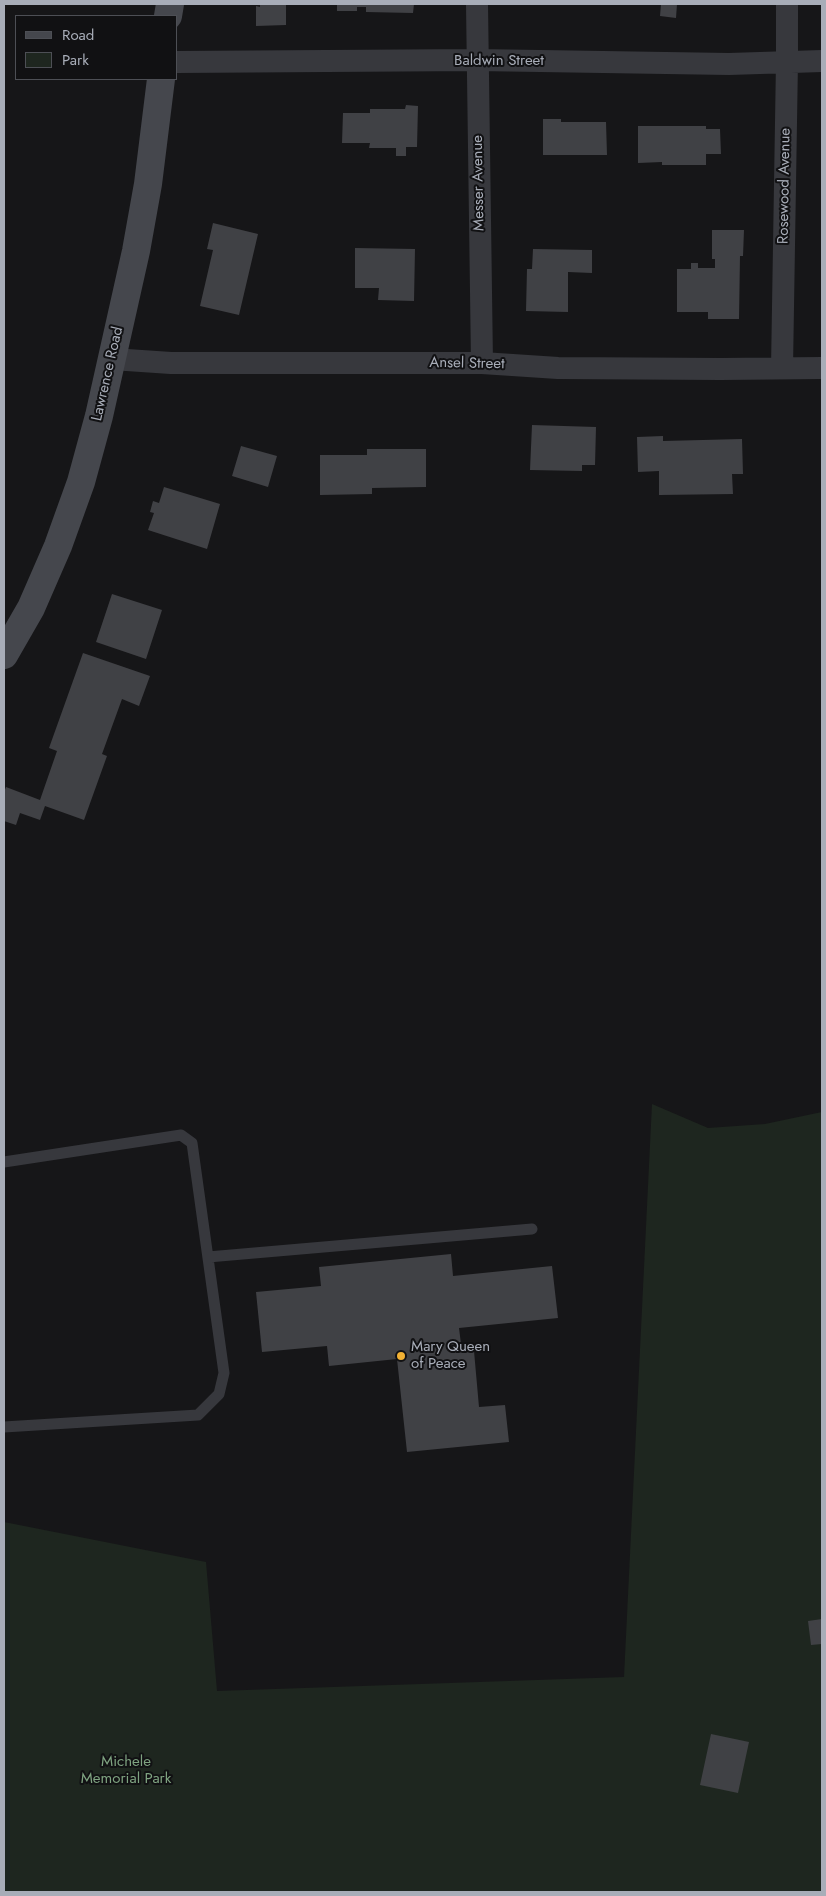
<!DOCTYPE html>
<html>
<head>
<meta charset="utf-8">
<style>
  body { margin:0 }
  #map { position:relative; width:826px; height:1896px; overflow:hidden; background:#161618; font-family:Jost,sans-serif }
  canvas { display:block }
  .frame { position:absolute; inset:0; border:5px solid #a8adb8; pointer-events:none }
  .legend { position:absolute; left:15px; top:15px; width:162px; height:65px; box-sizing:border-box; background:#111113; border:1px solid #4d4f55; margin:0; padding:6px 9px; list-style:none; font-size:15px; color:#a8adb8 }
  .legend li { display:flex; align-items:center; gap:10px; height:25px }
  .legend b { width:25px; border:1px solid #4d4f55 }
</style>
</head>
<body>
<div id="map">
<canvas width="826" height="1896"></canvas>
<div class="frame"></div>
<ul class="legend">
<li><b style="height:6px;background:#45474d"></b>Road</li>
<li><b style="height:14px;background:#1e261f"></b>Park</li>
</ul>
</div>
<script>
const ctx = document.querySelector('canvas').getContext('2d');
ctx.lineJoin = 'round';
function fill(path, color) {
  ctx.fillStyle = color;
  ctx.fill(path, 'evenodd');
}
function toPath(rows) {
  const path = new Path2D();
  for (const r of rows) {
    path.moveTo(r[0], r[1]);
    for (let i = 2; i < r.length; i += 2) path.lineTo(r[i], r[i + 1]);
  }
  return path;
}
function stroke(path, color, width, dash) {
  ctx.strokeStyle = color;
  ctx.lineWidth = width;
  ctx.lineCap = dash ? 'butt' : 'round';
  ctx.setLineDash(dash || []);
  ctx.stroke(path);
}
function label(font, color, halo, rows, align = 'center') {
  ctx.font = font + ' Jost,sans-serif';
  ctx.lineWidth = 4;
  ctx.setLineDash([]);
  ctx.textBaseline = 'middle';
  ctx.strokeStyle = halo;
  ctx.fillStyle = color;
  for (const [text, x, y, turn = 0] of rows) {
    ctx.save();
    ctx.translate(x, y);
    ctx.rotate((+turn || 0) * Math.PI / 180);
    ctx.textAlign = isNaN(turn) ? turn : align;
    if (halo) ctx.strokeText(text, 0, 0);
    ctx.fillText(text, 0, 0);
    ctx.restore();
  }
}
const green = toPath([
  [652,1104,708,1128,765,1124,822,1112,822,1892,4,1892,4,1522,206,1562,217,1691,624,1677]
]);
const building = toPath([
  [260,4,286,5,286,25,256,26,256,6,260,7],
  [337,4,414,4,413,13,366,12,366,7,357,7,357,11,337,11],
  [661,4,677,4,676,18,660,16],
  [406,105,418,106,417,147,406,147,406,156,396,156,396,148,369,148,370,143,342,143,343,113,370,113,370,109,405,109],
  [543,119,561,119,561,122,606,122,607,155,543,155],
  [638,126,706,126,706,129,720,129,721,154,706,154,706,165,662,165,662,162,638,163],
  [213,223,258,234,239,315,200,306,213,250,207,249],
  [712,230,744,230,743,256,740,256,739,319,708,319,708,312,677,312,677,269,691,269,691,263,698,263,698,268,715,268,715,259,712,259],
  [355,248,415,249,414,301,378,300,379,288,355,288],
  [533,249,592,250,592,273,568,272,568,312,526,311,527,269,532,269],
  [532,425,596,427,595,465,582,465,582,471,530,470],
  [663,436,663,441,742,439,743,474,732,474,733,494,659,495,659,471,638,472,637,437],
  [241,446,277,456,268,487,232,476],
  [367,449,426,449,426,487,372,488,372,494,320,495,320,455,367,455],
  [164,487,220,504,207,549,148,530,154,513,150,512,153,501,159,503],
  [112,594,162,610,146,659,96,642],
  [83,653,150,676,139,706,122,699,102,754,107,756,84,820,45,806,40,820,20,813,16,825,4,821,4,792,6,787,40,800,57,751,49,748],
  [451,1254,453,1276,552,1266,558,1318,459,1328,462,1352,474,1351,479,1407,505,1405,509,1442,407,1452,397,1359,329,1366,327,1346,262,1352,256,1292,321,1286,319,1267],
  [822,1619,822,1644,811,1645,808,1621],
  [711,1734,749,1742,738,1793,700,1785]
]);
const lane = toPath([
  [4,1162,181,1135,192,1143,224,1373,219,1394,198,1415,4,1427],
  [208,1257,532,1229]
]);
const street = toPath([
  [477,4,482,363],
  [176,62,477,60,729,64,822,61],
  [112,359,171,363,482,363,558,368,721,369,822,368],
  [782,368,787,61,787,4]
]);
const secondary = toPath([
  [168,16,170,4],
  [4,655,31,608,58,546,81,482,99,416,136,251,148,184,161,79]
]);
const markers = [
  [401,1356,5,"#f2b134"]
];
const streetNames = [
  ["Baldwin Street",499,61],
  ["Messer Avenue",479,183,-91],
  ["Rosewood Avenue",785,186,-89],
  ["Ansel Street",467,364,1],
  ["Lawrence Road",108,374,-77]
];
const poiNames = [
  ["Mary Queen",411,1347],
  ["of Peace",411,1364]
];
const parkNames = [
  ["Michele",126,1762],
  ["Memorial Park",126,1779]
];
fill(green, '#1e261f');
fill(building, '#404145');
stroke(lane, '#37383d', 11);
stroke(street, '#37383d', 22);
stroke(secondary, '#45474d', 28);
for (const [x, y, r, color] of markers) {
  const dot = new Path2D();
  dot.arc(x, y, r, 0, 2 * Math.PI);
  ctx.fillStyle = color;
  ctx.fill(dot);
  stroke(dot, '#111113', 2);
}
label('15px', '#a8adb8', '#111113', streetNames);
label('15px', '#a8adb8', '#111113', poiNames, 'left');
label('15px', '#7fa381', '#111113', parkNames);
</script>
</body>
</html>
